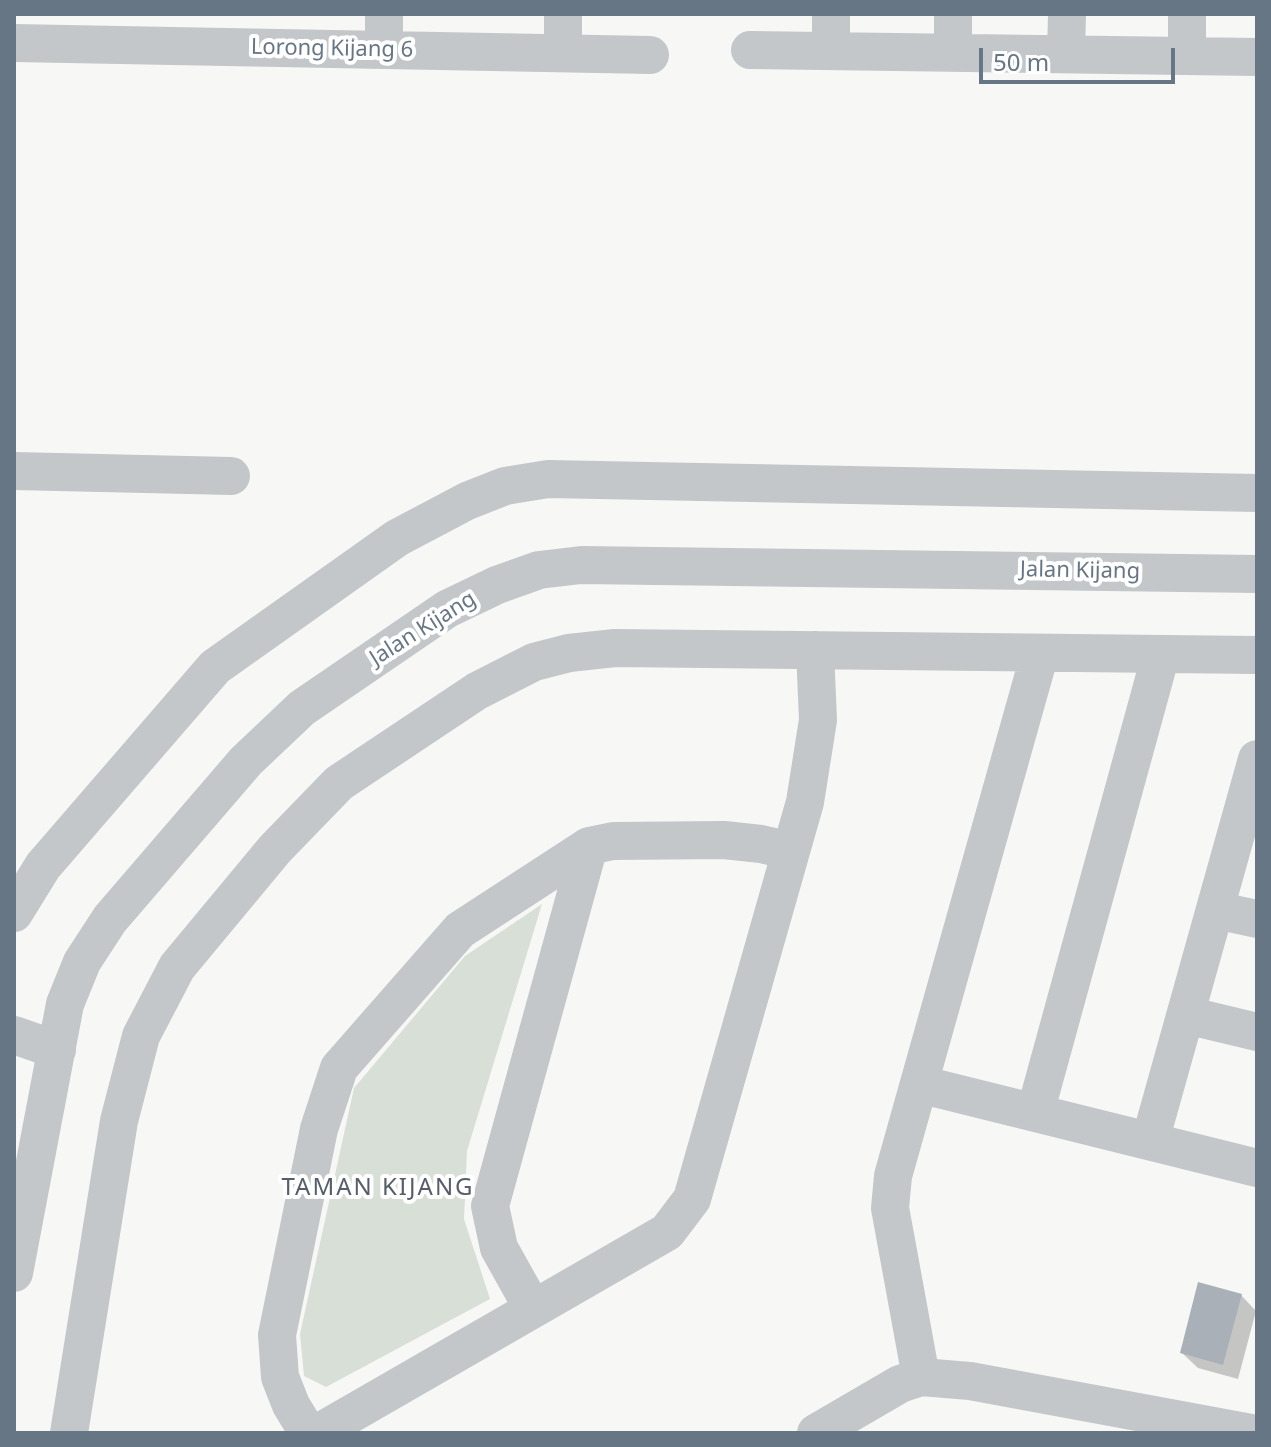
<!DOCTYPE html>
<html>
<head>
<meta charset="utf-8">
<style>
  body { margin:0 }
  #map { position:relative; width:1271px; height:1447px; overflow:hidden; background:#f7f8f5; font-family:"Noto Sans",sans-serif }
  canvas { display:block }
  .frame { position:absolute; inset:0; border:16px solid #677685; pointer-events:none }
  .scale { position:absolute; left:979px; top:48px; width:196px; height:36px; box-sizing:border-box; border:4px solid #677685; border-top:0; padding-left:10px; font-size:24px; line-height:28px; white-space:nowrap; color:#677685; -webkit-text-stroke:6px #fff; paint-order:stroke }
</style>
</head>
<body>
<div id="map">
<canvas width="1271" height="1447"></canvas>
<div class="frame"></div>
<div class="scale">50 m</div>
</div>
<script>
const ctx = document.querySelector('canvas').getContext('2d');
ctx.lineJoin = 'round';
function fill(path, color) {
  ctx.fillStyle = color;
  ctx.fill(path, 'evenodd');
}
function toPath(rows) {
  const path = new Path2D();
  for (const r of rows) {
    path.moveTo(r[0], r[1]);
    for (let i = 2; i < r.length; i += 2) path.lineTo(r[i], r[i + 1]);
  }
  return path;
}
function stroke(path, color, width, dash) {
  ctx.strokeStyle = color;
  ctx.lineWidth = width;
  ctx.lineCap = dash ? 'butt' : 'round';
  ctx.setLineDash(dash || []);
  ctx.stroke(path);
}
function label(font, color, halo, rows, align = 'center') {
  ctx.font = font + ' "Noto Sans",sans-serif';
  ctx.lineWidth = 8;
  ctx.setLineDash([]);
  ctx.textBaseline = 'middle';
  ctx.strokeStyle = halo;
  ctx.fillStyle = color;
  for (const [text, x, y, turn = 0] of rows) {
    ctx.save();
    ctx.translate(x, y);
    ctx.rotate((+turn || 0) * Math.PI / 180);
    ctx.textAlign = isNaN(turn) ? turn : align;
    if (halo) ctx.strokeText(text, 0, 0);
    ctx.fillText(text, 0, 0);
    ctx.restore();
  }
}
const green = toPath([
  [542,904,467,1151,464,1219,490,1299,326,1387,304,1376,300,1334,354,1088,465,956]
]);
const shadow = toPath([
  [1241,1295,1256,1311,1238,1379,1198,1368,1182,1353]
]);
const building = toPath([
  [1198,1282,1242,1294,1223,1365,1180,1353]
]);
const minor = toPath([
  [831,14,831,51],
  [953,14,953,53],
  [14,43,650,55],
  [384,50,384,14],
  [750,50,1257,57],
  [563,53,563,14],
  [1066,54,1067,14],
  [1187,56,1187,14],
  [14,471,231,476],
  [1215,910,1257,919],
  [14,913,43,866,215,667,397,538,467,501,505,486,548,479,1257,493],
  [1186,1015,1257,1032],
  [14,1035,57,1050],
  [919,1084,1257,1168],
  [1035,1113,1161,654],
  [1150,1141,1257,759],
  [14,1273,65,1004,82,962,110,919,246,761,302,708,447,609,497,585,539,570,581,565,1257,574],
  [533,1309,499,1248,490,1206,589,846],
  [921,1377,890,1208,893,1176,1040,653],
  [69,1433,119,1121,141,1036,177,967,275,849,339,783,477,691,534,662,569,653,615,648,1257,655],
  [308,1433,291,1405,280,1377,277,1335,319,1129,339,1068,460,930,589,846,613,841,724,840,761,844,791,851],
  [318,1433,667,1232,692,1199,805,802,818,720,815,650],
  [816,1433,900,1384,921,1377,970,1381,1251,1433]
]);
const streetNames = [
  ["Lorong Kijang 6",332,49,1],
  ["Jalan Kijang",1080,571,1],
  ["Jalan Kijang",423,629,-32]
];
const neighbourhoodNames = [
  ["TAMAN KIJANG",378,1188]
];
fill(green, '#d8dfd6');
fill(shadow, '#0003');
fill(building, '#a9b0b7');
stroke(minor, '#c3c7ca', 38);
label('22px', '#677685', '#fff', streetNames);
ctx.letterSpacing = '2px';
label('24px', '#555f6b', '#fff', neighbourhoodNames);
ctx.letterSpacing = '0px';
</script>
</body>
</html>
